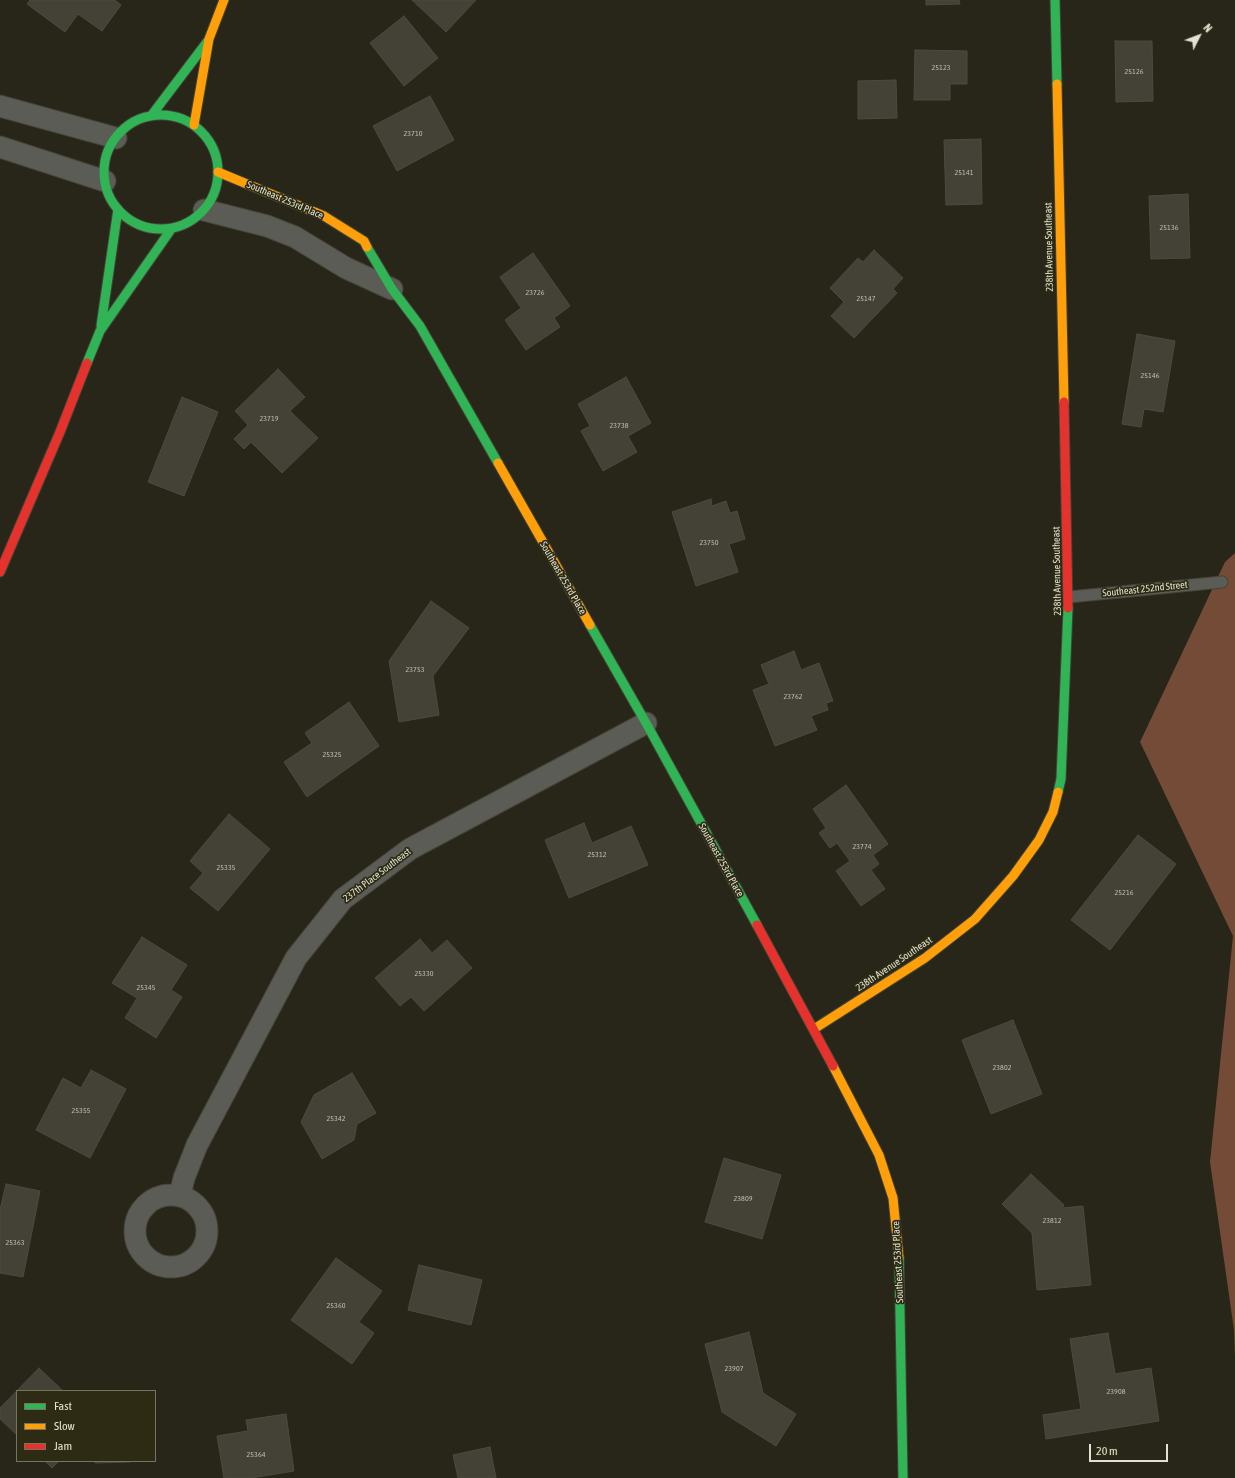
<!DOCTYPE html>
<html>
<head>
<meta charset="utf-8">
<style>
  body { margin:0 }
  #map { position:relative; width:1235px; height:1478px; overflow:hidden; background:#272619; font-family:"Asap Condensed",sans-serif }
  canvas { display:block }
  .legend { position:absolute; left:16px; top:1390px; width:140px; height:72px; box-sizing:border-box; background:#2d2b13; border:1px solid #757460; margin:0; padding:5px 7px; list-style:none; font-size:12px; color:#e2e2d3 }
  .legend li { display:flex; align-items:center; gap:8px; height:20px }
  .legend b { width:20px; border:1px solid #757460 }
  .north { position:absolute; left:1179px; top:16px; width:40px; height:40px; -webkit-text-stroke:3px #2d2b13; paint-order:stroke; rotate:48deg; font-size:11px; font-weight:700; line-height:16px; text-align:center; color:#e2e2d3 }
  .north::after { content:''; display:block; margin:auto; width:14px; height:18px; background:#e2e2d3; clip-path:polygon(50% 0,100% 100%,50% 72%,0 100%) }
  .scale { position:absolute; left:1089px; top:1444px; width:79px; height:18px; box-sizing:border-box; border:2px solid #e2e2d3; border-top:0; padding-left:5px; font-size:12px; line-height:14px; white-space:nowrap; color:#e2e2d3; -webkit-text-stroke:3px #2d2b13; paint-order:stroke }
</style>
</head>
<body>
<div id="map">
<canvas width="1235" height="1478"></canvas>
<ul class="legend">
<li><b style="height:5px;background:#30b455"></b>Fast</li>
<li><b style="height:5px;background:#ff9f0a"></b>Slow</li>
<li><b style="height:5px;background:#e5322d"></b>Jam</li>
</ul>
<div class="north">N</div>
<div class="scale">20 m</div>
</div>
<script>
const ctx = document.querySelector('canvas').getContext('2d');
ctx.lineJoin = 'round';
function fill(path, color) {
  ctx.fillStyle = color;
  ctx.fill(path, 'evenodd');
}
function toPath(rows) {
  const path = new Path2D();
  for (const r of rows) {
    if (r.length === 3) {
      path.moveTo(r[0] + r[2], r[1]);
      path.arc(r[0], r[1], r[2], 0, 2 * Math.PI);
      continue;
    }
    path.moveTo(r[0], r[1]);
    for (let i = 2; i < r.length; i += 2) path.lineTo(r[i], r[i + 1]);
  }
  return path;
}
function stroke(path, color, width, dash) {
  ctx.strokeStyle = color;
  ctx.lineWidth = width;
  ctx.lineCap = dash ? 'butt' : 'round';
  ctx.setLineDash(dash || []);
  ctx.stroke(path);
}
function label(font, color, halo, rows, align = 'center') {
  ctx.font = font + ' "Asap Condensed",sans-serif';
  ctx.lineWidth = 3.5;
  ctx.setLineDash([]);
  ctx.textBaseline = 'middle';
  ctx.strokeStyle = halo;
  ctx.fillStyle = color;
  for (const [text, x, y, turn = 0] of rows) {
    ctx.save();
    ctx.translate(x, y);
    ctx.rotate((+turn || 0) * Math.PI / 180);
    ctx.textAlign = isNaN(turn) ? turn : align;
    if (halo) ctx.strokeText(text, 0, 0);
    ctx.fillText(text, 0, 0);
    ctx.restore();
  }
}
const forest = toPath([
  [1235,553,1235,1358,1234,1330,1210,1162,1233,936,1140,742,1225,562]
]);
const building = toPath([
  [30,0,115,0,121,5,102,31,78,14,65,32,27,4,30,0],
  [412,0,476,0,446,32,412,0],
  [926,0,959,0,960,4,926,5,926,0],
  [404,16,438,58,404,86,370,43,404,16],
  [1115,41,1152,41,1153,101,1116,102,1115,41],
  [915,50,967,51,967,84,950,84,950,100,914,100,915,50],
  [896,80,897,118,858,119,858,81,896,80],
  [430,96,454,140,397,171,373,126,430,96],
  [981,139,982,204,946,205,944,140,981,139],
  [1188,194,1190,258,1151,259,1149,196,1188,194],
  [874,250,903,278,893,289,897,293,854,338,831,316,844,302,830,288,858,258,863,262,874,250],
  [533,253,570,306,554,318,560,327,526,350,505,320,521,308,500,277,533,253],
  [1137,334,1175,341,1163,412,1144,409,1141,427,1122,424,1137,334],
  [278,369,305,397,290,411,318,438,282,473,251,442,244,449,234,439,248,425,235,411,278,369],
  [626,377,651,423,628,436,637,452,603,471,581,431,590,426,578,404,626,377],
  [182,397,218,412,184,496,148,482,182,397],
  [711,499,712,506,726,501,730,513,737,511,745,539,729,544,738,572,696,586,672,512,711,499],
  [431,601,469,628,433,676,439,715,399,722,389,661,431,601],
  [794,651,801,670,819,663,833,701,826,703,828,710,811,716,817,730,775,746,753,690,769,684,761,665,794,651],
  [349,702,379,746,307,797,284,762,312,743,305,733,349,702],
  [846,785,888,844,873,855,879,864,871,870,885,889,861,906,836,871,850,861,837,843,830,848,819,833,826,828,813,809,846,785],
  [229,814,270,849,218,911,190,888,203,873,190,861,229,814],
  [584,823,592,843,631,826,648,865,569,898,545,840,584,823],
  [1138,835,1176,864,1110,950,1071,920,1138,835],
  [142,937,187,965,171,990,182,997,156,1038,125,1018,137,998,112,983,142,937],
  [420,939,432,953,447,940,472,968,424,1011,411,997,400,1006,375,978,420,939],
  [1013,1020,1042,1094,991,1114,962,1040,1013,1020],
  [91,1070,126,1089,90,1158,36,1130,63,1078,81,1088,91,1070],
  [352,1073,376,1113,357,1124,354,1140,322,1159,301,1122,314,1095,352,1073],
  [724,1158,781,1175,762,1239,705,1222,724,1158],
  [1031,1174,1064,1205,1062,1208,1083,1206,1091,1285,1037,1290,1032,1233,1002,1204,1031,1174],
  [6,1184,40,1191,23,1277,0,1273,0,1210,6,1184],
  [336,1258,382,1291,359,1322,374,1333,352,1364,291,1320,336,1258],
  [419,1265,482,1280,471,1325,408,1310,419,1265],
  [749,1332,763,1393,796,1414,776,1446,722,1412,705,1344,749,1332],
  [1108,1333,1115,1374,1151,1368,1159,1421,1046,1439,1043,1415,1081,1409,1070,1339,1108,1333],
  [39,1368,63,1391,17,1391,17,1435,0,1419,0,1408,39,1368],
  [286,1414,294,1471,251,1478,224,1478,217,1436,248,1431,246,1420,286,1414],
  [490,1447,496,1478,458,1478,453,1455,490,1447],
  [45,1461,59,1461,52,1468,45,1461],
  [95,1461,130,1461,130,1462,95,1463,95,1461]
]);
const lane = toPath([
  [1069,597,1222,582]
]);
const street = toPath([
  [0,106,116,138],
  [0,147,105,181],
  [204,210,267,226,295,237,346,268,392,289],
  [171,1231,36],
  [180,1195,184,1178,197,1145,296,958,343,899,410,849,646,723]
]);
const fast = toPath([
  [1055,0,1057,84],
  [161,172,57],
  [151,116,207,42],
  [367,247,392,289,420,326,498,463],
  [101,326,118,209],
  [87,363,100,331,172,228],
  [590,625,646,723,757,925],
  [1058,792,1061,779,1068,608],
  [899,1258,903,1478]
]);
const slow = toPath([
  [1057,84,1064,402],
  [194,125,209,39,224,0],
  [218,172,324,216,364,241,367,247],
  [498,463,590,625],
  [814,1029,925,958,975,919,1013,876,1039,840,1053,812,1058,792],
  [833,1066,879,1155,893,1198,899,1258]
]);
const jam = toPath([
  [1064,402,1068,608],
  [0,572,60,432,87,363],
  [757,925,833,1066]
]);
const numberNames = [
  ["25123",941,67],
  ["25126",1134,71],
  ["23710",413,133],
  ["25141",964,172],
  ["25136",1169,227],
  ["23726",535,292],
  ["25147",866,298],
  ["25146",1150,375],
  ["23719",269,418],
  ["23738",619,425],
  ["23750",709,542],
  ["23753",415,669],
  ["23762",793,696],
  ["25325",332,754],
  ["23774",862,846],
  ["25312",597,854],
  ["25335",226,867],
  ["25216",1124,892],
  ["25330",424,973],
  ["25345",146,987],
  ["23802",1002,1067],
  ["25355",81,1110],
  ["25342",336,1118],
  ["23809",743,1198],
  ["23812",1052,1220],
  ["25363",15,1242],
  ["25360",336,1305],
  ["23907",734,1368],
  ["23908",1116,1391],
  ["25364",256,1454]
];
const streetNames = [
  ["Southeast 253rd Place",285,200,23],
  ["238th Avenue Southeast",1049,247,-91],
  ["238th Avenue Southeast",1057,571,-91],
  ["Southeast 253rd Place",563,578,60],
  ["Southeast 252nd Street",1145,589,-6],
  ["Southeast 253rd Place",721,860,61],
  ["237th Place Southeast",377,875,-37],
  ["238th Avenue Southeast",894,964,-34],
  ["Southeast 253rd Place",898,1262,-93]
];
fill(forest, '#744b37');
fill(building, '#444136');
stroke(building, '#4e4a41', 1);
stroke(lane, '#444338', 13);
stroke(street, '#444338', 23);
stroke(fast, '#444338', 11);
stroke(slow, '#444338', 11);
stroke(jam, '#444338', 11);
stroke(lane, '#5a5c55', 11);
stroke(street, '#5a5c55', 21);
stroke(fast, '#30b455', 9);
stroke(slow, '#ff9f0a', 9);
stroke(jam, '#e5322d', 9);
label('8px', '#babaac', null, numberNames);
label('10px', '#e2e2d3', '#2d2b13', streetNames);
</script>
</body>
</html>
